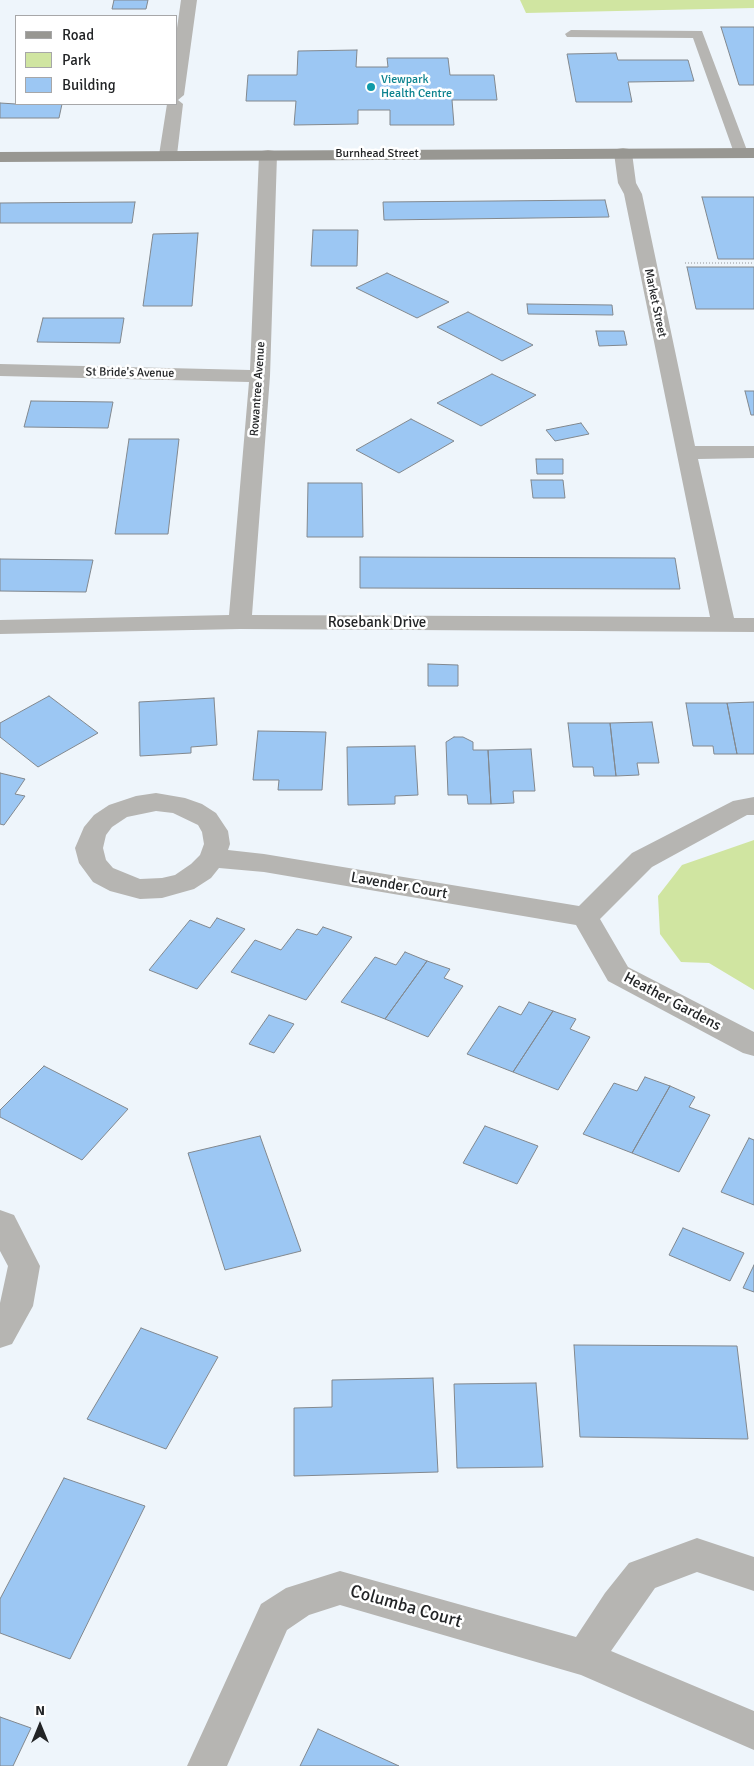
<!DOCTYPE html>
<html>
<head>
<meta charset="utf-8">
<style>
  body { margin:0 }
  #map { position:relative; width:754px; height:1766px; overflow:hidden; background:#eef5fb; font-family:Signika,sans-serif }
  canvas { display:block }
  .legend { position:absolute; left:15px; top:15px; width:162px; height:90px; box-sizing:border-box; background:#fff; border:1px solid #a7a7a8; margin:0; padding:6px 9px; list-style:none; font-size:15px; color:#222426 }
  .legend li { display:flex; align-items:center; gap:10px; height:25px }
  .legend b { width:25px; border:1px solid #a7a7a8 }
  .north { position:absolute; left:15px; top:1701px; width:50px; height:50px; -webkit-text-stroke:4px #fff; paint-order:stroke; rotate:0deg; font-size:14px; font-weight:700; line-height:20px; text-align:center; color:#222426 }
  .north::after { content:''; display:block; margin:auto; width:18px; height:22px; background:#222426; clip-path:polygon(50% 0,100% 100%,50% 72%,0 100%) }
</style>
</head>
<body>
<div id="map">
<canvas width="754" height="1766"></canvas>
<ul class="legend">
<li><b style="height:6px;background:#989792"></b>Road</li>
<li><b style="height:14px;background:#d0e5a1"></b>Park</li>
<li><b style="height:14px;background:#9cc7f3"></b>Building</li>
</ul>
<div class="north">N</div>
</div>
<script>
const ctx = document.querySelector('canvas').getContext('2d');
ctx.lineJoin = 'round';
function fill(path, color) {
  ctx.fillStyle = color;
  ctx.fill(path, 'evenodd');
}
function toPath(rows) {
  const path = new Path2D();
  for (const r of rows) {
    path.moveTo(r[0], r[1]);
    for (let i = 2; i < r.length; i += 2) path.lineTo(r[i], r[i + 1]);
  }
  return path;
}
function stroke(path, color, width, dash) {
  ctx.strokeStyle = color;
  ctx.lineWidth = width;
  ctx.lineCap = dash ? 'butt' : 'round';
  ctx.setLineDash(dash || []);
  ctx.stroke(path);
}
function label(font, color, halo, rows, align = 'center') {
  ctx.font = font + ' Signika,sans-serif';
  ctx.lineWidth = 5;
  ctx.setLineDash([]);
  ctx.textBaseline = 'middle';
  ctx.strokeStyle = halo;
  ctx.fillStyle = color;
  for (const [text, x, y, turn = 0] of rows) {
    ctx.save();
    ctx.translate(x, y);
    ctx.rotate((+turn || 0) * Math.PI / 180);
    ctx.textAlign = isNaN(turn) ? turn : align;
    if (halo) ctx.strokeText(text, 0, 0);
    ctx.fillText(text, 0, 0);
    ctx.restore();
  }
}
const green = toPath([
  [520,0,754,0,754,8,526,13],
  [754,840,754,990,709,963,681,962,660,934,658,896,682,865]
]);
const building = toPath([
  [114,0,148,0,146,9,112,9,114,0],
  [721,27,754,27,754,85,739,85,721,27],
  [357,50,356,67,388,67,387,58,448,58,450,75,494,75,497,100,452,100,454,125,390,125,390,110,358,110,358,124,294,125,296,101,246,101,248,75,297,75,298,51,357,50],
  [616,53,618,60,688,60,694,81,628,82,632,102,576,102,567,54,616,53],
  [0,103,16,104,62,104,59,118,0,118,0,103],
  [702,197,754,197,754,259,718,259,702,197],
  [605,200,609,217,384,220,383,202,605,200],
  [135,202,132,223,0,223,0,203,135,202],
  [313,230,358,230,357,266,311,266,313,230],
  [198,233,192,306,143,306,153,234,198,233],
  [687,267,754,267,754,309,696,309,687,267],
  [387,273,449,302,417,318,356,288,387,273],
  [527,304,612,305,613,315,528,314,527,304],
  [468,312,533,345,502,361,437,327,468,312],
  [43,318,124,318,120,343,37,342,43,318],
  [596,331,624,331,627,345,599,346,596,331],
  [492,374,536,395,481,426,437,403,492,374],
  [745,391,754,391,754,415,751,415,745,391],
  [31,401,113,402,108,428,24,427,31,401],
  [411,419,454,441,399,473,356,450,411,419],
  [581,423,589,434,555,441,546,430,581,423],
  [129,439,179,439,168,534,115,534,129,439],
  [536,459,563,459,563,474,537,474,536,459],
  [531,480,563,480,565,498,533,498,531,480],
  [308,483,362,483,363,537,307,537,308,483],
  [360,557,675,558,680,589,360,588,360,557],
  [0,559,93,560,86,592,0,591,0,559],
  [428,664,458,665,458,686,428,686,428,664],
  [49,696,98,733,38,767,0,737,0,723,49,696],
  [214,698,217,745,191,747,191,753,140,756,139,702,214,698],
  [754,702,754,754,737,754,727,703,754,702],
  [686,703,727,703,737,754,714,754,713,746,693,746,686,703],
  [652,722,659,763,637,763,639,775,616,776,610,723,652,722],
  [568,723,610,723,616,776,594,776,593,767,573,767,568,723],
  [258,731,326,732,322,790,278,790,279,780,253,780,258,731],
  [454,737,463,737,473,742,473,750,488,750,491,804,468,804,467,795,448,795,446,742,454,737],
  [415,746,418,795,395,796,395,804,348,805,347,747,415,746],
  [531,749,535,791,513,791,514,803,491,804,488,750,531,749],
  [0,773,25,779,15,794,25,796,4,825,0,824,0,773],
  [217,918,245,929,197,989,149,970,190,920,210,928,217,918],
  [323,927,352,937,306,1000,231,972,255,940,281,950,297,929,317,935,323,927],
  [405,952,427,961,385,1019,341,1002,375,957,396,965,405,952],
  [427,961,450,969,444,978,463,986,428,1037,385,1019,427,961],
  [529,1002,553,1011,513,1072,467,1054,499,1006,521,1015,529,1002],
  [553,1011,576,1019,570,1029,590,1037,558,1090,513,1072,553,1011],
  [269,1015,294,1024,274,1053,249,1044,269,1015],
  [44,1066,128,1109,82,1160,0,1117,0,1110,44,1066],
  [645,1077,670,1086,632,1153,583,1134,614,1083,637,1091,645,1077],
  [670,1086,695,1097,689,1107,710,1115,679,1172,632,1153,670,1086],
  [485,1126,538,1146,517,1184,463,1163,485,1126],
  [260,1136,301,1251,225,1270,188,1153,260,1136],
  [749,1138,754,1140,754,1205,721,1192,749,1138],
  [683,1228,744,1253,730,1281,669,1255,683,1228],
  [754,1265,754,1292,743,1288,754,1265],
  [141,1328,218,1357,166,1449,87,1419,141,1328],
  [574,1345,737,1346,748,1439,580,1437,574,1345],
  [433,1378,438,1472,294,1476,294,1408,332,1407,332,1380,433,1378],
  [536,1383,543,1467,457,1468,454,1384,536,1383],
  [64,1478,145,1506,70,1659,0,1633,0,1599,64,1478],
  [0,1717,31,1728,13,1766,0,1766,0,1717],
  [318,1729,399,1766,300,1766,318,1729]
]);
const path = toPath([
  [685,263,754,263]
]);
const lane = toPath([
  [571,30,702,31,748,153,746,156,736,156,734,153,693,38,567,37,565,34,571,30]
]);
const street = toPath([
  [181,0,197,0,184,95,178,100,183,104,177,155,174,159,168,160,162,159,159,155,167,104,176,104,176,35,181,0],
  [623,148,629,149,632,153,636,183,642,194,695,446,754,446,754,458,698,459,734,618,754,618,754,632,240,629,0,634,0,620,229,615,249,382,0,376,0,364,250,370,259,155,262,151,268,150,274,151,277,155,270,376,252,615,710,617,624,194,618,183,614,153,617,149,623,148],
  [156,793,185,798,202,804,216,813,228,831,230,844,228,850,264,854,579,906,632,853,733,801,754,797,754,815,747,815,652,867,600,919,628,967,754,1032,754,1056,743,1053,608,981,576,925,264,872,219,868,211,878,194,889,162,898,140,899,110,891,93,882,79,863,75,848,84,827,94,815,109,805,136,796,156,793],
  [156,811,173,813,198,825,202,832,204,844,200,855,191,864,175,875,162,878,140,879,113,868,106,860,103,848,106,835,112,827,127,817,156,811],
  [0,1210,14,1215,40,1266,33,1306,12,1344,0,1348,0,1303,8,1266,0,1251,0,1210],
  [697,1538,754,1557,754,1591,697,1572,655,1588,611,1651,754,1711,754,1750,581,1675,340,1605,309,1615,287,1630,227,1766,187,1766,261,1604,286,1588,340,1571,576,1637,605,1593,629,1563,697,1538]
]);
const secondary = toPath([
  [754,148,754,158,0,162,0,152,754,148]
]);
const markers = [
  [371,87,5,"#0f9aa8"]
];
const farCulturenames = [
  ["Viewpark",381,80],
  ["Health Centre",381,94]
];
const farStreetnames = [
  ["Burnhead Street",377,154],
  ["Market Street",655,303,78],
  ["St Bride's Avenue",130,373,1],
  ["Rowantree Avenue",258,389,-86]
];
const streetNames = [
  ["Rosebank Drive",377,623],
  ["Lavender Court",399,886,10],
  ["Heather Gardens",672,1002,28]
];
const nearStreetnames = [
  ["Columba Court",406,1607,16]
];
fill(green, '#d0e5a1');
fill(building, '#9cc7f3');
stroke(building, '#82888e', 1);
stroke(path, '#8f9397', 2, [0.5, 2.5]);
fill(lane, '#b6b5b2');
fill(street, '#b6b5b2');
fill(secondary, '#989792');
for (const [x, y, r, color] of markers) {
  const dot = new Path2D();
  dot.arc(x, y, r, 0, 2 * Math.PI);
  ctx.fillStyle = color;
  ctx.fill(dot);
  stroke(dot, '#fff', 2);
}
label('12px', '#0d838f', '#fff', farCulturenames, 'left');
label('12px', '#222426', '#fff', farStreetnames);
label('15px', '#222426', '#fff', streetNames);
label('18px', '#222426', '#fff', nearStreetnames);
</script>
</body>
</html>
